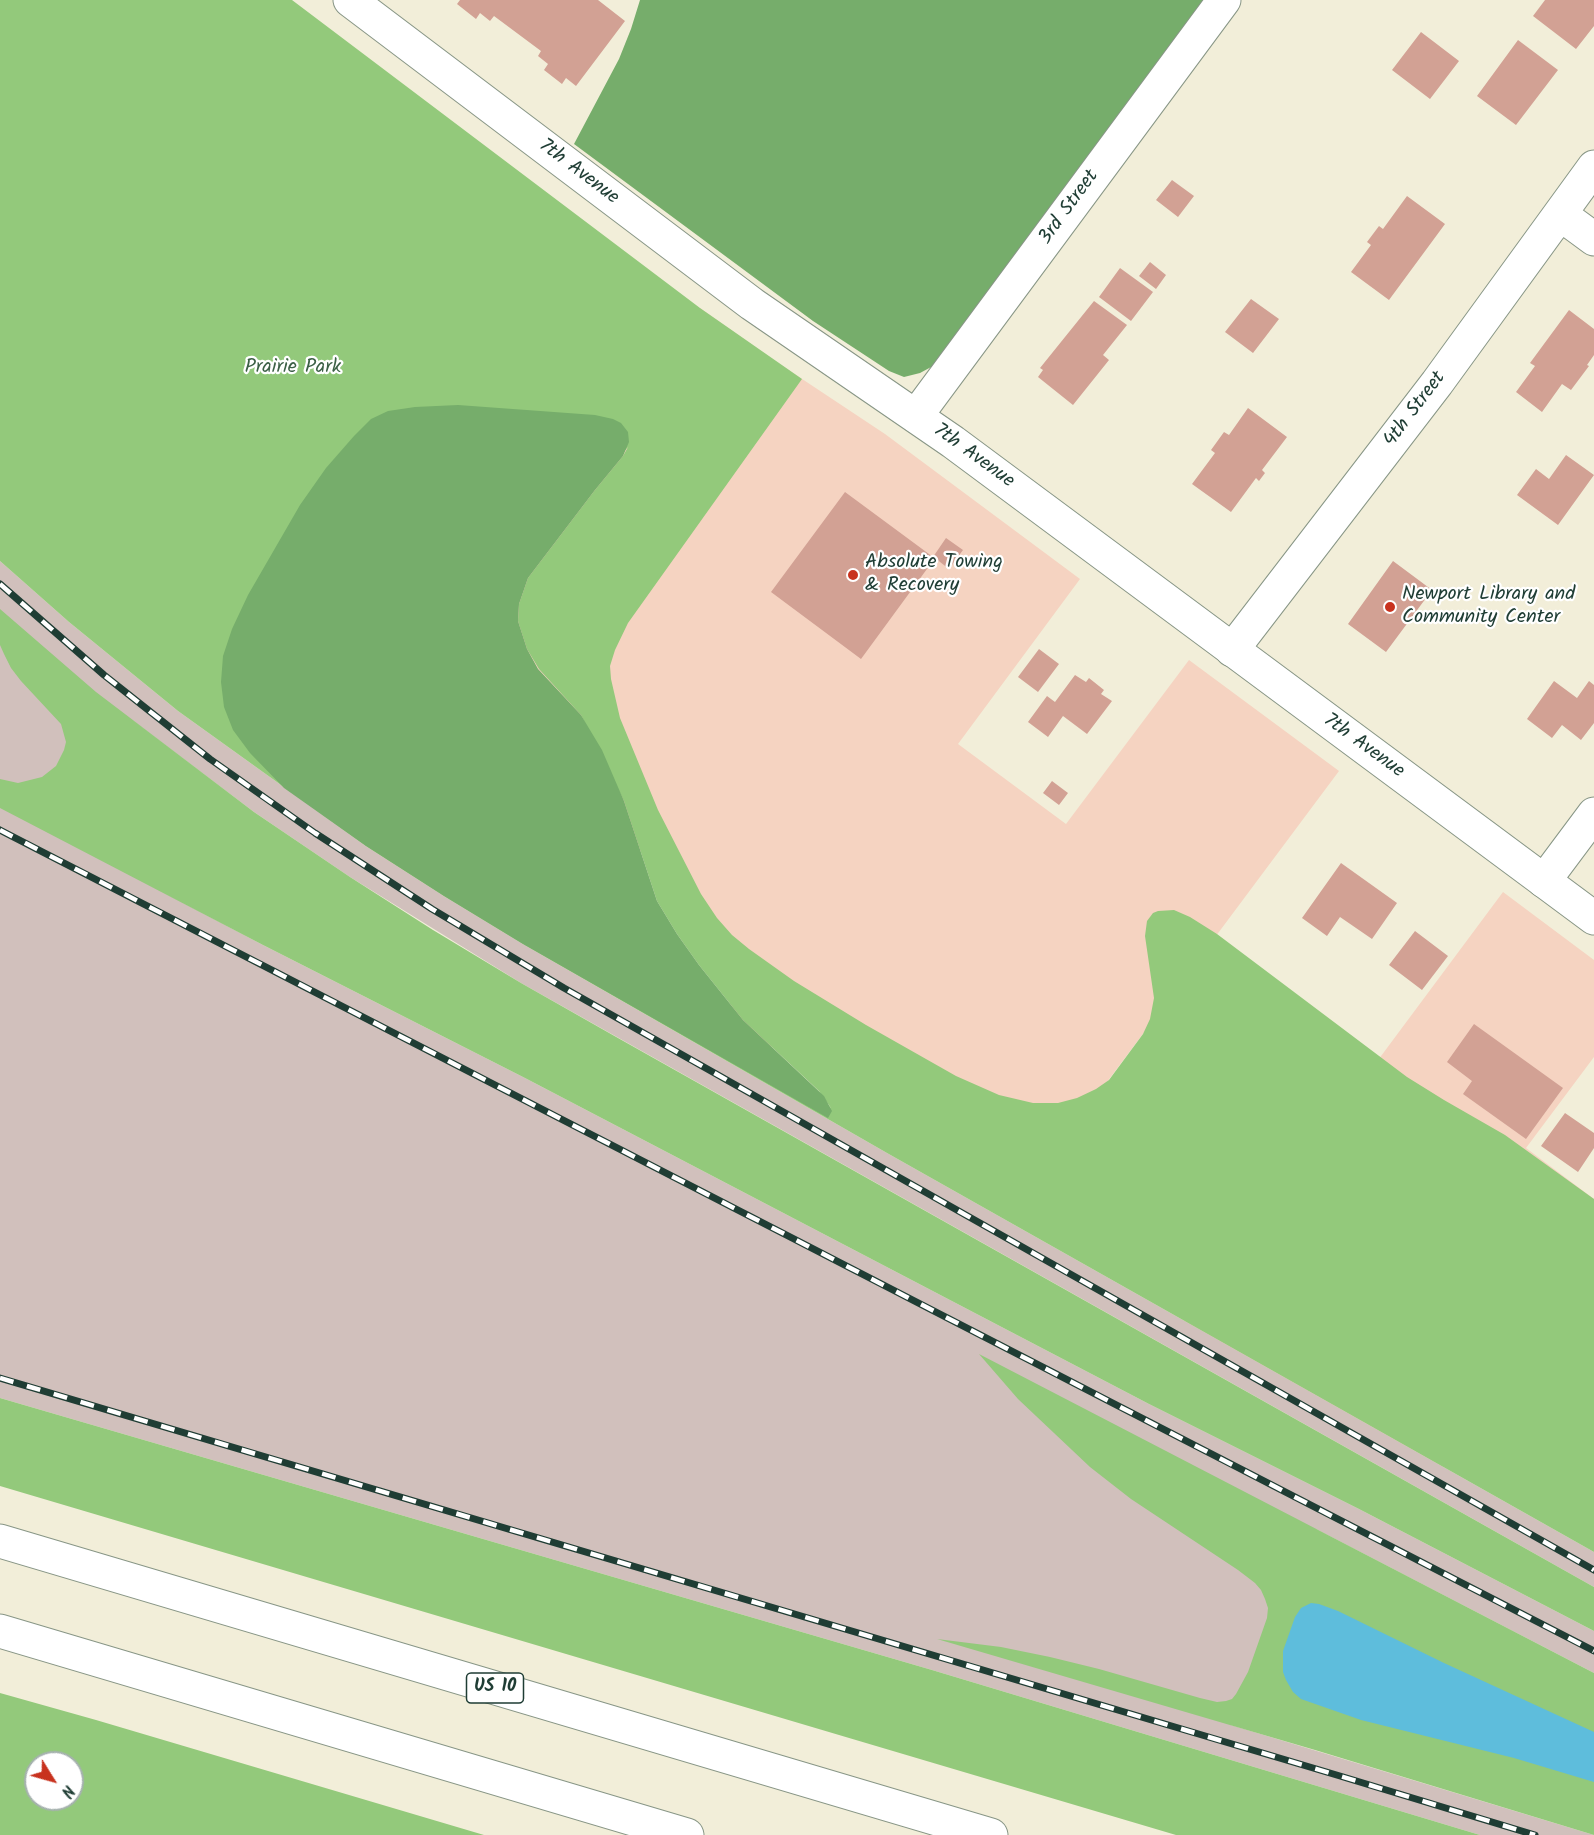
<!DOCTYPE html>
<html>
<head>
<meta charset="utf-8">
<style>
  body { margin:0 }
  #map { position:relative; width:1594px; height:1835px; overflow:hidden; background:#f2eed9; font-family:Kalam,sans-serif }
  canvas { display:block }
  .north { position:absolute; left:24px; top:1751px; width:60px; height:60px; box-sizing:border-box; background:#fff; border:2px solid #a5b1ae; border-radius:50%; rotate:127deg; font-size:16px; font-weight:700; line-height:24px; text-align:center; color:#1f3d34 }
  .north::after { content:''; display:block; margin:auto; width:21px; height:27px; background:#c8321e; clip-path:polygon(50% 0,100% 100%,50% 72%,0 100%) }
</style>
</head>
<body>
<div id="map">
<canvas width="1594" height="1835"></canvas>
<div class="north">N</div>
</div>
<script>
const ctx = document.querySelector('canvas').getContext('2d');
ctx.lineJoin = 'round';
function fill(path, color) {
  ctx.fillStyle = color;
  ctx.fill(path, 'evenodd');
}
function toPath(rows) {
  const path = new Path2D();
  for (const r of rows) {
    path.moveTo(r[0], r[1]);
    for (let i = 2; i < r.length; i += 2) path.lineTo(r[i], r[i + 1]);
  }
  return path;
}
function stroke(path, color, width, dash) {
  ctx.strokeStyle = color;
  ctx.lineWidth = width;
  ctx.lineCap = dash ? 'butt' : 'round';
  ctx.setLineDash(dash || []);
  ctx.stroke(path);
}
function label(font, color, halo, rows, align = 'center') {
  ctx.font = font + ' Kalam,sans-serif';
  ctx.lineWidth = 4.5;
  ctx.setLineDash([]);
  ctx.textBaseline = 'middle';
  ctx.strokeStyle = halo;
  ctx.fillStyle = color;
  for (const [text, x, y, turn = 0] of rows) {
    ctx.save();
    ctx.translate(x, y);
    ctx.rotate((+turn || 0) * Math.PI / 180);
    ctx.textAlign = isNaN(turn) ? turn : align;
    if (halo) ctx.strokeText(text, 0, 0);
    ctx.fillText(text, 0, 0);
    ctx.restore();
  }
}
const built = toPath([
  [700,308,775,361,885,434,1080,579,958,744,1066,824,1189,660,1339,771,1069,1133,752,1041,491,596],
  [1503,892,1594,960,1594,1057,1526,1148,1594,1199,1443,1467,1184,1321]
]);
const industrial = toPath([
  [0,561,69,622,178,711,366,846,444,896,523,944,887,1153,1594,1552,1594,1587,521,983,350,877,254,812,132,720,49,832,263,945,525,1078,1149,1404,1359,1509,1594,1631,1594,1673,1316,1529,1231,1725,1594,1835,1480,1835,932,1670,0,1398]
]);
const green = toPath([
  [0,0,292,0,700,308,802,379,628,623,615,650,610,666,611,679,620,718,658,810,701,894,717,918,732,935,749,949,794,981,866,1025,956,1076,999,1095,1033,1103,1058,1103,1077,1098,1096,1089,1109,1080,1143,1034,1150,1019,1154,998,1145,936,1147,921,1153,913,1158,911,1174,910,1190,917,1217,934,1407,1077,1444,1100,1505,1135,1594,1199,1594,1552,887,1153,523,944,444,896,366,846,178,711,69,622,0,561],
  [628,447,623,456,595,490,528,578,519,604,518,621,527,649,539,669,581,715,624,801,657,901,677,934,699,965,743,1020,819,1091,831,1108,698,978,491,596],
  [0,609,96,692,254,812,350,877,433,930,521,983,618,1038,1594,1587,1594,1631,1359,1509,1149,1404,525,1078,263,945,0,808,0,779,18,783,42,777,56,766,64,750,66,742,61,724,21,681,11,668,4,654,0,645],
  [979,1354,1594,1673,1594,1835,1315,1750,937,1639,1001,1647,1050,1657,1099,1669,1200,1698,1217,1702,1226,1701,1232,1699,1236,1694,1248,1672,1267,1618,1268,1608,1265,1599,1261,1590,1255,1583,1238,1570,1131,1499,1090,1467,1018,1399],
  [0,1398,932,1670,1480,1835,1176,1835,0,1486],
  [0,1693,96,1720,484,1835,0,1835],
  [36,1763,72,1763,72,1799,36,1799]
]);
const forest = toPath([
  [640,0,1210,0,933,366,920,373,904,377,889,371,813,321,574,144,619,59,631,29],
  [458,405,595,415,613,419,621,423,628,432,629,442,623,456,595,490,528,578,519,604,518,621,527,649,538,669,581,715,602,750,624,801,657,901,677,934,699,965,743,1020,824,1096,832,1111,828,1118,523,944,444,896,366,846,284,788,250,753,233,730,224,707,221,682,223,656,232,629,248,595,300,505,326,468,354,436,371,419,388,411,415,407]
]);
const water = toPath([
  [1311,1603,1319,1604,1338,1611,1444,1663,1594,1732,1594,1782,1514,1758,1361,1720,1301,1699,1293,1692,1286,1680,1283,1672,1283,1651,1295,1617,1301,1608]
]);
const building = toPath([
  [460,0,598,0,625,21,576,86,566,78,562,84,544,70,548,64,538,56,541,51,494,16,490,21,480,13,476,19,457,4],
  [1545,0,1594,0,1594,26,1576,49,1533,16],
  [1421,32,1459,61,1430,99,1392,70],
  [1518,40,1558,70,1516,125,1477,96],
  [1172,180,1194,196,1178,217,1156,200],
  [1407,196,1445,224,1389,300,1351,272,1371,245,1367,242,1379,226,1383,229],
  [1150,262,1166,275,1156,289,1139,276],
  [1120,268,1153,292,1131,321,1099,297],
  [1251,299,1279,319,1253,353,1225,332],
  [1094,301,1127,325,1103,355,1109,360,1073,405,1038,377,1043,370,1040,368],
  [1569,310,1594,329,1594,355,1587,365,1589,366,1571,390,1562,384,1542,412,1516,392,1535,366,1530,363],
  [1248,408,1287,437,1262,470,1265,473,1259,481,1256,478,1231,512,1192,484,1215,453,1211,450,1224,432,1229,435],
  [1566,455,1594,475,1558,525,1517,495,1536,469,1549,479],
  [845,492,933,557,946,538,963,550,949,569,935,558,861,659,771,592],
  [1393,561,1432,590,1386,652,1348,624],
  [1039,649,1059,664,1038,692,1018,677],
  [1075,675,1086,682,1089,678,1104,690,1101,694,1112,701,1087,734,1063,716,1048,737,1028,722,1047,696,1055,702],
  [1554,681,1577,698,1589,681,1594,685,1594,723,1581,740,1562,725,1552,738,1527,719],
  [1052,781,1068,793,1059,805,1043,793],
  [1341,863,1397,903,1372,939,1340,917,1327,936,1302,918],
  [1415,931,1448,956,1422,990,1389,965],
  [1474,1024,1563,1088,1526,1139,1463,1094,1472,1081,1447,1062],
  [1565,1113,1594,1133,1594,1148,1578,1172,1541,1146]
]);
const street = toPath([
  [1560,214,1594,239],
  [916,416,1224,0],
  [1232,650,1437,383,1594,167],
  [1544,881,1594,814]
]);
const secondary = toPath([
  [350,0,752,304,953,442,1594,918]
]);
const highway = toPath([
  [0,1541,991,1835],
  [0,1631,687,1835]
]);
const rail = toPath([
  [0,584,104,675,210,759,315,833,432,909,564,988,1594,1570],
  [0,830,1594,1651],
  [0,1378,1340,1776,1535,1835]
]);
const markers = [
  [853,575,6,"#c8321e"],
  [1390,607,6,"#c8321e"]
];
const shields = [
  [495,1688,57]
];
const shieldNames = [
  ["US 10",495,1688]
];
const streetNames = [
  ["7th Avenue",578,173,37],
  ["3rd Street",1070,208,-54],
  ["4th Street",1416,410,-53],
  ["7th Avenue",973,457,36],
  ["7th Avenue",1363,747,36]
];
const parkNames = [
  ["Prairie Park",293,369]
];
const poiNames = [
  ["Absolute Towing",865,564],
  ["& Recovery",865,587],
  ["Newport Library and",1402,596],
  ["Community Center",1402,619]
];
fill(built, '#f5d3c1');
fill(industrial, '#d1c0bc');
fill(green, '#93c97b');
fill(forest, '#76ad6b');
fill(water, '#5ebddc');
fill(building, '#d2a194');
stroke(street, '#889686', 35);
stroke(secondary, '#889686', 35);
stroke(highway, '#889686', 35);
stroke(street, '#fff', 33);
stroke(secondary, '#fff', 33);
stroke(highway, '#fff', 33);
stroke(rail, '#1f3d34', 7);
stroke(rail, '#fff', 4.5, [14]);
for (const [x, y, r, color] of markers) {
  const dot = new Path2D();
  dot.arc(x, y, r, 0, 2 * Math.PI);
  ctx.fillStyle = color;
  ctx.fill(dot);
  stroke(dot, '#fff', 2);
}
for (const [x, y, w] of shields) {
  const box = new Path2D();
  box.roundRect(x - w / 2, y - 15, w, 30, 4.5);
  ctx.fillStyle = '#fff';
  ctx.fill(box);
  stroke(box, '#1f3d34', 1.5);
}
label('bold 18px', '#1f3d34', null, shieldNames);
label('20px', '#1f3d34', '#fff', streetNames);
label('20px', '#3c6046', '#fff', parkNames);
label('20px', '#1f3d34', '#fff', poiNames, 'left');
</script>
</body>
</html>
